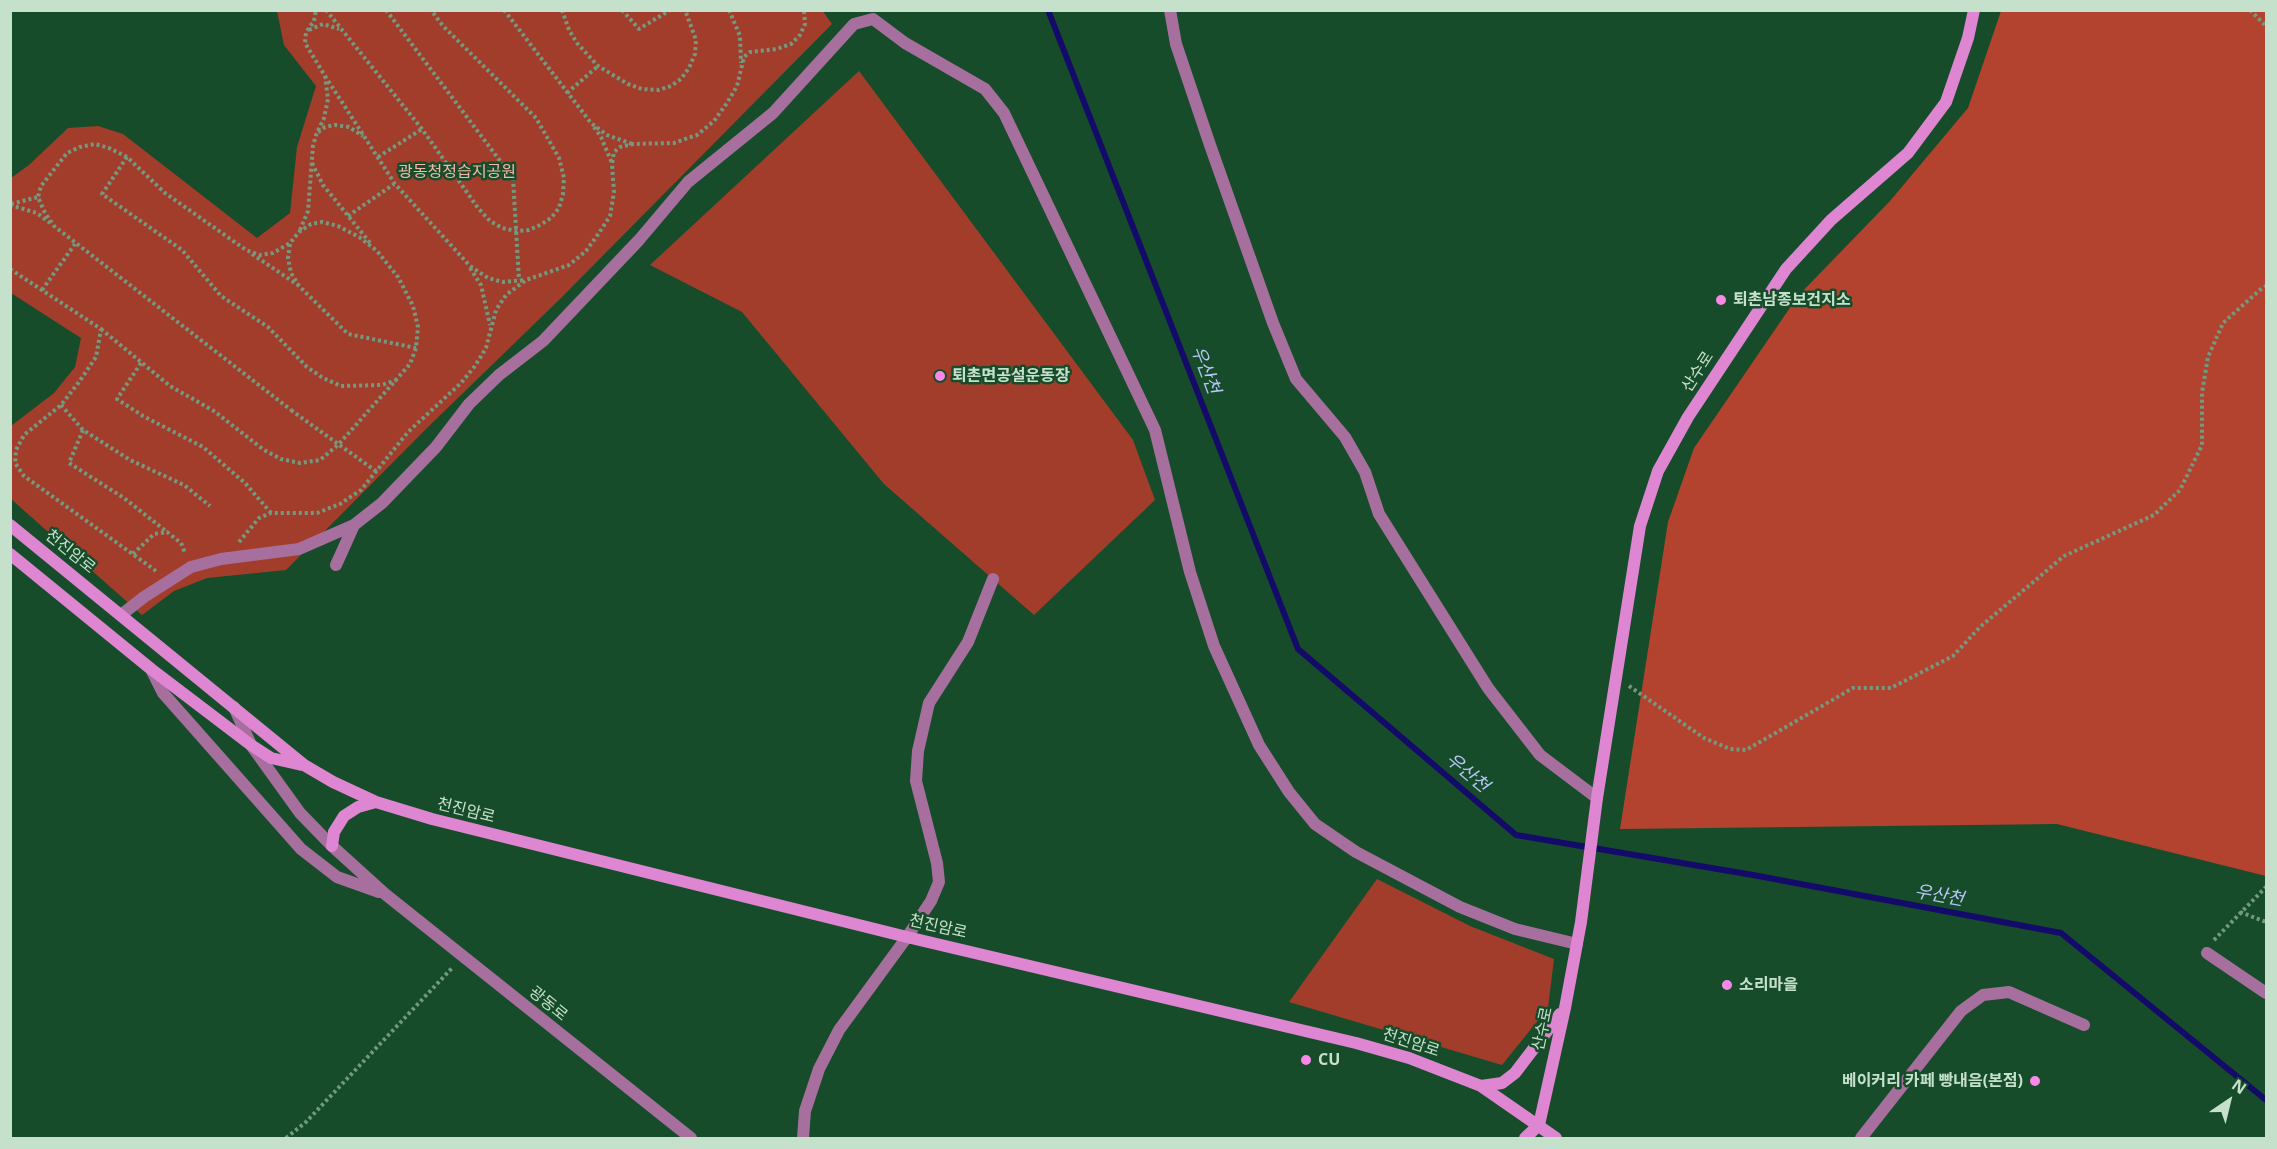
<!DOCTYPE html>
<html>
<head>
<meta charset="utf-8">
<style>
  body { margin:0 }
  #map { position:relative; width:2277px; height:1149px; overflow:hidden; background:#174c2a; font-family:"Open Sans",sans-serif }
  canvas { display:block }
  .frame { position:absolute; inset:0; border:12px solid #c5e0cb; pointer-events:none }
  .north { position:absolute; left:2199px; top:1071px; width:60px; height:60px; -webkit-text-stroke:4px #174c2a; paint-order:stroke; rotate:35deg; font-size:16px; font-weight:700; line-height:24px; text-align:center; color:#c5e0cb }
  .north::after { content:''; display:block; margin:auto; width:21px; height:27px; background:#c5e0cb; clip-path:polygon(50% 0,100% 100%,50% 72%,0 100%) }
</style>
</head>
<body>
<div id="map">
<canvas width="2277" height="1149"></canvas>
<div class="frame"></div>
<div class="north">N</div>
</div>
<script>
const ctx = document.querySelector('canvas').getContext('2d');
ctx.lineJoin = 'round';
function fill(path, color) {
  ctx.fillStyle = color;
  ctx.fill(path, 'evenodd');
}
function toPath(rows) {
  const path = new Path2D();
  for (const r of rows) {
    path.moveTo(r[0], r[1]);
    for (let i = 2; i < r.length; i += 2) path.lineTo(r[i], r[i + 1]);
  }
  return path;
}
function stroke(path, color, width, dash) {
  ctx.strokeStyle = color;
  ctx.lineWidth = width;
  ctx.lineCap = dash ? 'butt' : 'round';
  ctx.setLineDash(dash || []);
  ctx.stroke(path);
}
function label(font, color, halo, rows, align = 'center') {
  ctx.font = font + ' "Open Sans","Noto Sans KR",sans-serif';
  ctx.lineWidth = 5;
  ctx.setLineDash([]);
  ctx.textBaseline = 'middle';
  ctx.strokeStyle = halo;
  ctx.fillStyle = color;
  for (const [text, x, y, turn = 0] of rows) {
    ctx.save();
    ctx.translate(x, y);
    ctx.rotate((+turn || 0) * Math.PI / 180);
    ctx.textAlign = isNaN(turn) ? turn : align;
    if (halo) ctx.strokeText(text, 0, 0);
    ctx.fillText(text, 0, 0);
    ctx.restore();
  }
}
const green = toPath([
  [822,10,832,24,561,298,427,428,286,570,207,578,174,591,142,615,11,499,11,426,54,393,75,367,81,338,11,293,11,178,29,165,68,128,98,126,123,134,257,238,290,213,297,147,316,86,284,45,277,11],
  [859,71,1133,440,1155,500,1034,615,884,484,742,312,650,265],
  [1377,879,1470,926,1554,959,1548,1008,1502,1065,1289,1002]
]);
const forest = toPath([
  [2001,11,2266,11,2266,876,2057,824,1620,829,1668,522,1694,448,1798,296,1890,201,1968,108]
]);
const stream = toPath([
  [1048,10,1298,649,1516,835,1753,875,2061,933,2266,1100]
]);
const path = toPath([
  [326,10,422,129,478,208,490,221,502,228,516,231,529,230,540,225,551,218,559,208,563,194,564,178,559,158,536,118,443,26,431,10],
  [386,10,513,178],
  [504,10,591,123,607,135,632,144],
  [562,10,569,30,577,43,598,66,628,84,642,89,659,90,671,86,681,79,689,68,695,54,696,40,685,10],
  [622,10,639,29,670,10],
  [729,10,740,36,741,63],
  [2250,10,2266,26],
  [309,30,323,24,339,29],
  [325,76,395,184,470,266,488,278,503,282,525,280],
  [567,93,598,66],
  [594,127,601,137,612,163],
  [318,132,325,127,335,125,349,127,363,136],
  [127,157,102,194,182,250,221,296,268,327,307,367,323,378,341,386,382,385,399,379],
  [378,157,422,129],
  [312,163,323,185,371,244],
  [11,204,38,197],
  [10,205,37,213,50,223],
  [348,216,394,184],
  [300,230,308,211,313,146,316,135,324,118,328,99,325,76,305,43,306,32,314,21,316,10],
  [290,244,288,258,291,273,299,286,348,334,416,348],
  [252,254,298,285],
  [470,268,481,285,490,325],
  [10,269,101,329,96,357,79,382,61,405,24,435,16,450,15,463,24,476,156,571],
  [42,290,75,244],
  [101,329,170,386,214,411,264,450,281,459,300,463,320,460,339,444,410,364,416,348,418,327,413,306,398,277,377,251,359,237,338,226,322,222,311,224,299,232,290,243,273,253,260,255,246,250,165,193,127,157,109,148,95,144,80,147,67,153,41,186,38,197,45,213,54,226,291,410],
  [141,363,117,399,143,416,203,447,245,483,271,513],
  [61,405,83,430,130,460,184,485,210,506],
  [83,430,69,463,124,498,167,532],
  [239,542,259,518,271,513,317,513,340,504,361,490,408,432,461,383,475,366,486,348,496,310,506,295,526,280,569,265,586,251,599,233,610,216,614,192,612,164,614,152,620,147,633,144,674,143,697,135,714,121,727,103,737,86,744,57,750,52,777,49,791,44,800,35,805,24,804,10],
  [133,554,154,534,167,532,181,543,185,553],
  [1629,686,1704,738,1730,749,1746,750,1853,688,1891,688,1953,656,1980,627,2064,556,2154,515,2180,490,2202,445,2202,393,2208,357,2223,323,2262,288,2266,286],
  [2240,912,2266,922],
  [2214,940,2266,887],
  [286,1138,306,1122,453,967]
]);
const service = toPath([
  [1170,10,1176,44,1210,145,1273,323,1296,379,1345,437,1365,472,1379,514,1488,688,1540,755,1597,798],
  [336,565,354,525],
  [121,615,144,597,191,567,221,559,299,549,354,525,382,503,436,447,469,404,499,375,543,341,639,240,688,182,773,113,854,24,873,19,905,43,985,89,1004,113,1155,430,1190,572,1214,646,1259,745,1289,792,1315,824,1356,852,1460,907,1515,929,1577,944]
]);
const minor = toPath([
  [2207,953,2266,993],
  [803,1138,805,1111,819,1069,839,1030,907,937,931,901,939,882,937,863,916,781,918,751,929,703,968,642,993,579],
  [1861,1138,1961,1011,1983,995,2009,992,2084,1025]
]);
const tertiary = toPath([
  [151,669,163,693,301,849,337,877,379,892],
  [234,707,251,745,300,813,332,846,385,894,691,1138]
]);
const secondary = toPath([
  [10,525,304,765,333,782,376,802,432,819,907,937,1356,1043,1409,1058,1481,1086,1556,1138],
  [10,554,151,669,251,745,271,758,302,765],
  [332,846,334,832,344,816,358,807,376,802],
  [1481,1086,1502,1083,1515,1073,1560,1014],
  [1525,1138,1539,1125,1565,1008,1581,922,1597,798,1640,526,1658,471,1688,417,1786,269,1831,220,1908,153,1946,102,1968,38,1974,10]
]);
const pathBridge = toPath([
  [513,178,519,280],
  [291,410,377,472]
]);
const markers = [
  [1721,300,6,"#f988e9"],
  [940,376,6,"#f988e9"],
  [1727,985,6,"#f988e9"],
  [1306,1060,6,"#f988e9"],
  [2035,1081,6,"#f988e9"]
];
const parkNames = [
  ["광동청정습지공원",457,172]
];
const poiNames = [
  ["퇴촌남종보건지소",1733,300],
  ["퇴촌면공설운동장",952,376],
  ["소리마을",1739,985],
  ["CU",1318,1060],
  ["베이커리 카페 빵내음(본점)",2023,1081,"right"]
];
const streetNames = [
  ["산수로",1698,372,-57],
  ["천진암로",70,552,39],
  ["천진암로",466,811,14],
  ["천진암로",938,927,13],
  ["광동로",548,1004,39],
  ["산수로",1543,1029,-78],
  ["천진암로",1411,1043,18]
];
const waterNames = [
  ["우산천",1205,370,69],
  ["우산천",1467,773,40],
  ["우산천",1939,896,10]
];
fill(green, '#a33d2b');
fill(forest, '#b3432f');
stroke(stream, '#130a6a', 6);
stroke(path, '#739a7f', 4, [3, 3]);
stroke(service, '#a66f9d', 12);
stroke(minor, '#a66f9d', 12);
stroke(tertiary, '#a66f9d', 12);
stroke(secondary, '#de86d2', 12);
stroke(pathBridge, '#739a7f', 4, [3, 3]);
for (const [x, y, r, color] of markers) {
  const dot = new Path2D();
  dot.arc(x, y, r, 0, 2 * Math.PI);
  ctx.fillStyle = color;
  ctx.fill(dot);
  stroke(dot, '#174c2a', 2);
}
label('16px', '#f3b7ab', '#174c2a', parkNames);
label('bold 16px', '#c5e0cb', '#174c2a', poiNames, 'left');
label('16px', '#c5e0cb', '#174c2a', streetNames);
label('italic 18px', '#b7c5f7', '#174c2a', waterNames);
</script>
</body>
</html>
